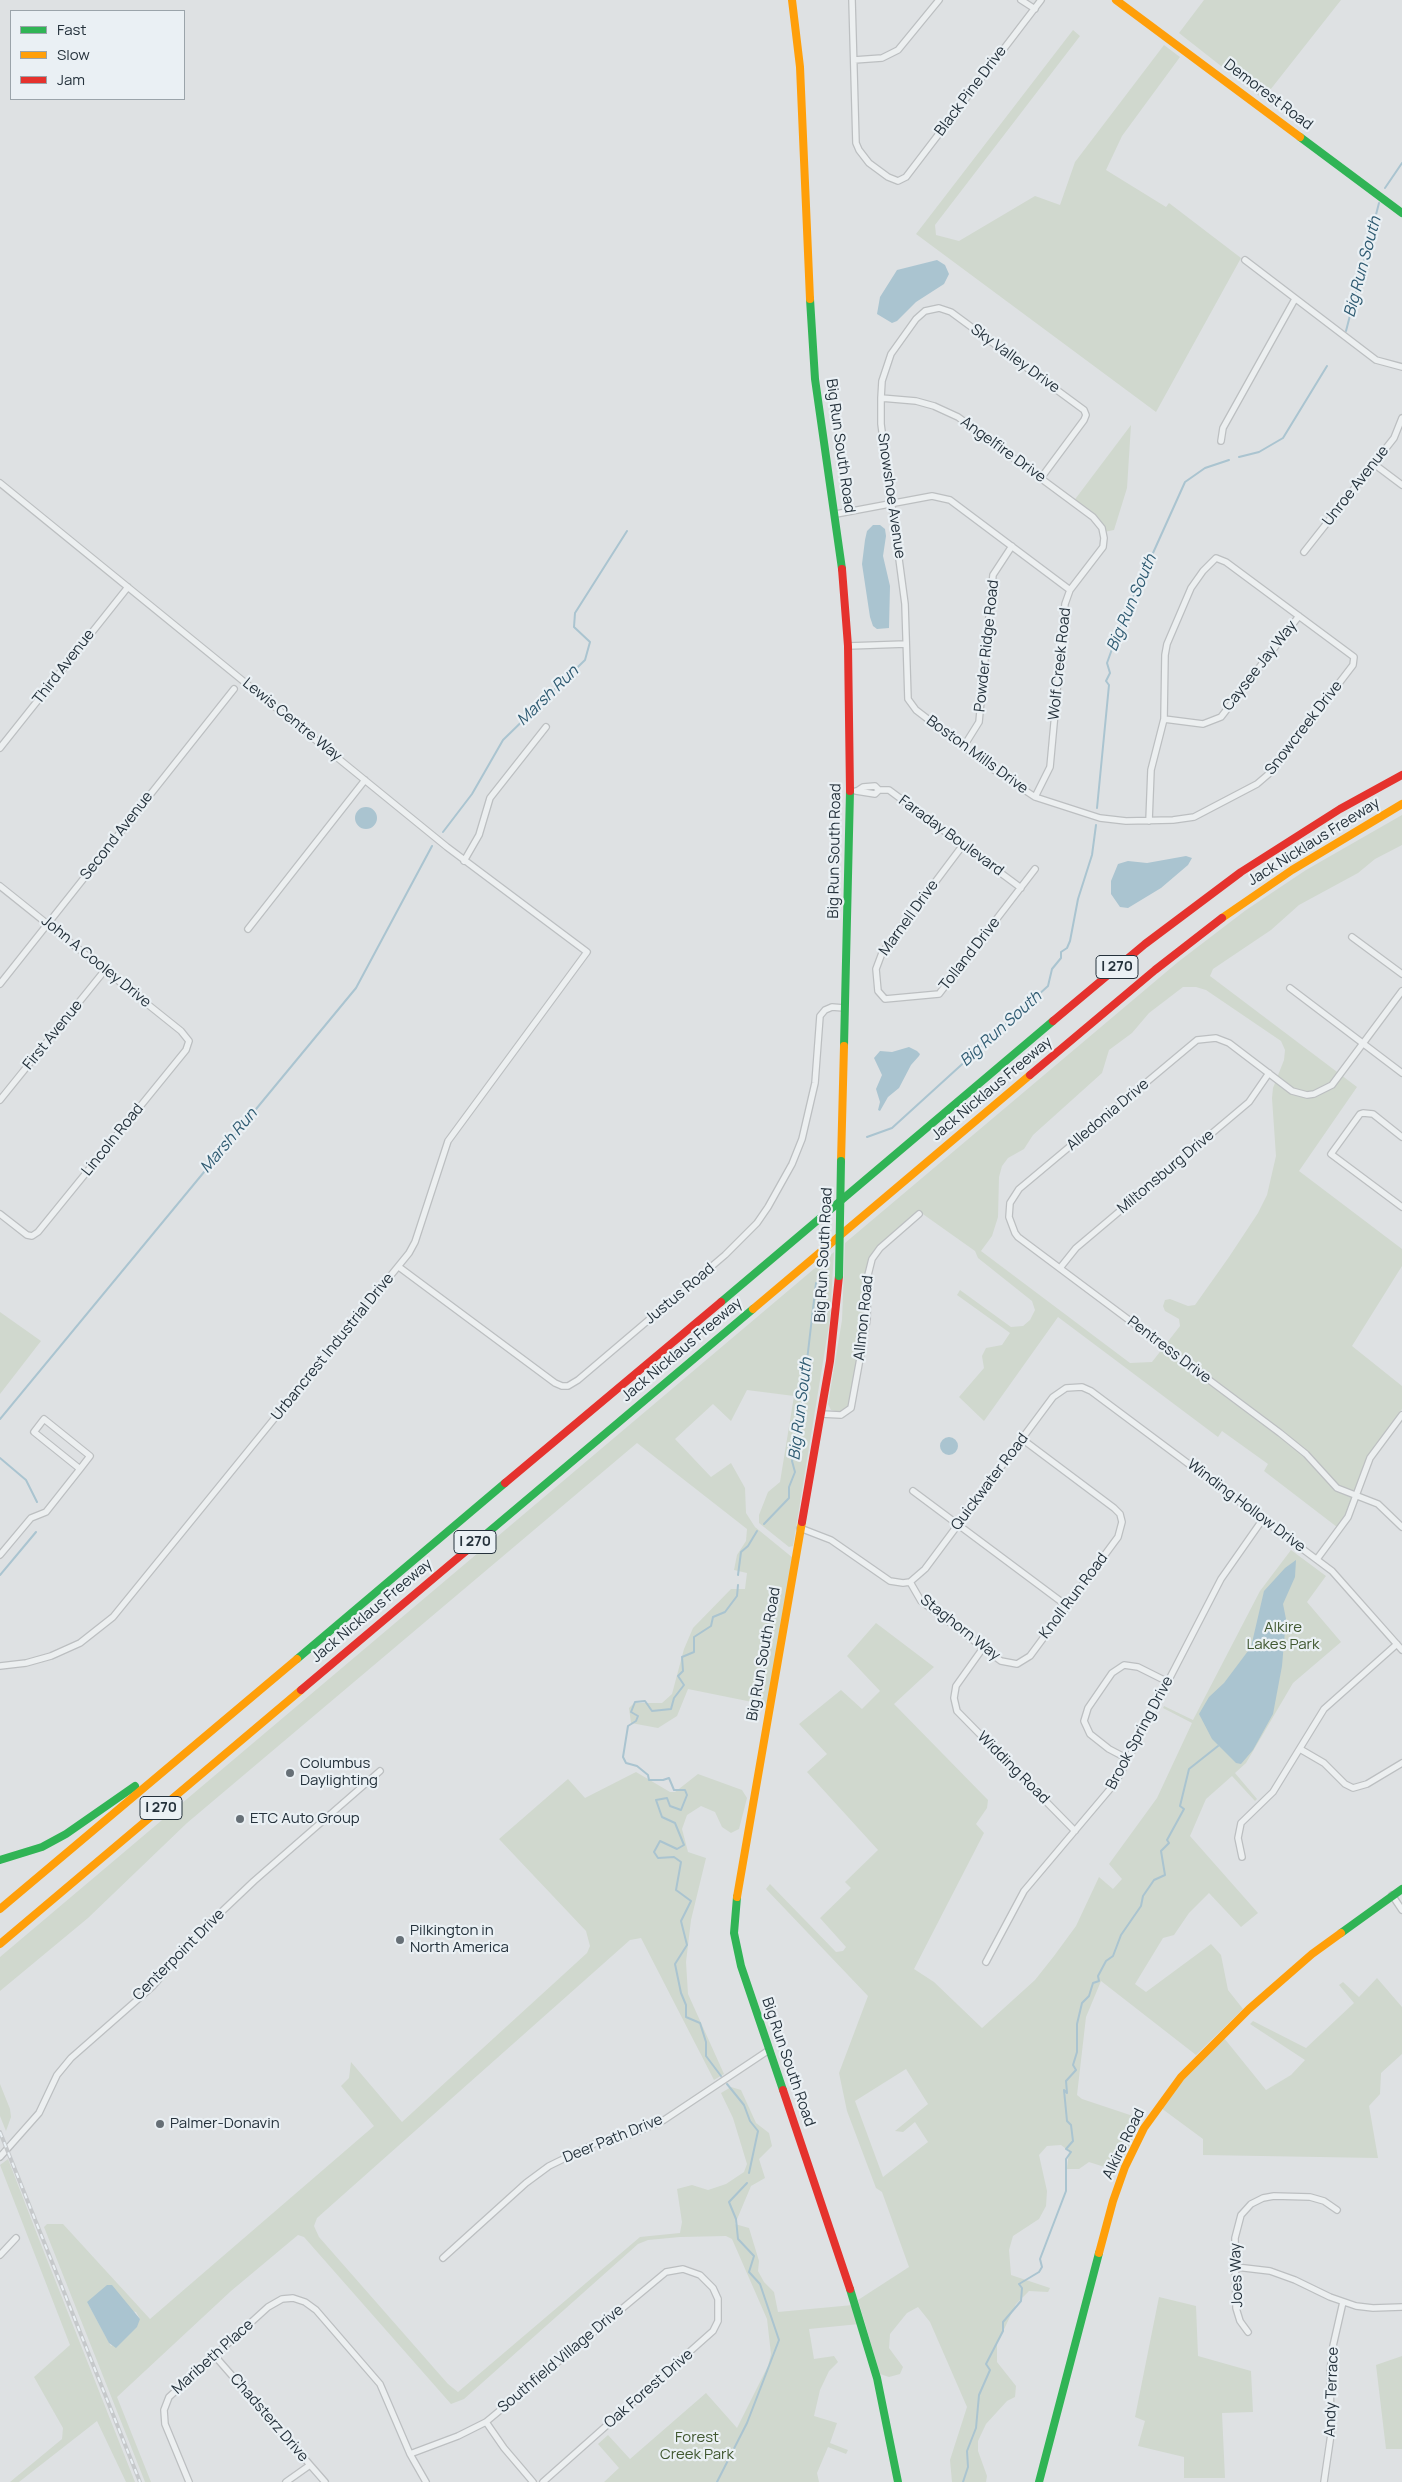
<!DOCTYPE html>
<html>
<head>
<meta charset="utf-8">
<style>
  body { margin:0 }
  #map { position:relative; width:1402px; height:2482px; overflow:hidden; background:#dee1e3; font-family:Manrope,sans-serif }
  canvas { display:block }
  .legend { position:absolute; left:10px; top:10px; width:175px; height:90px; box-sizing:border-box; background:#eaf0f4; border:1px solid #9ba4aa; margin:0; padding:6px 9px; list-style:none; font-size:15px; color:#25323c }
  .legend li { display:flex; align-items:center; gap:10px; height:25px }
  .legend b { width:25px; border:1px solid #9ba4aa }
</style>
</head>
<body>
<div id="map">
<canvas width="1402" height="2482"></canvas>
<ul class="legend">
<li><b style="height:6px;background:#30b455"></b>Fast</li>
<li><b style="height:6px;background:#ff9f0a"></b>Slow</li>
<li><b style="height:6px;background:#e5322d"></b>Jam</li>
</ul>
</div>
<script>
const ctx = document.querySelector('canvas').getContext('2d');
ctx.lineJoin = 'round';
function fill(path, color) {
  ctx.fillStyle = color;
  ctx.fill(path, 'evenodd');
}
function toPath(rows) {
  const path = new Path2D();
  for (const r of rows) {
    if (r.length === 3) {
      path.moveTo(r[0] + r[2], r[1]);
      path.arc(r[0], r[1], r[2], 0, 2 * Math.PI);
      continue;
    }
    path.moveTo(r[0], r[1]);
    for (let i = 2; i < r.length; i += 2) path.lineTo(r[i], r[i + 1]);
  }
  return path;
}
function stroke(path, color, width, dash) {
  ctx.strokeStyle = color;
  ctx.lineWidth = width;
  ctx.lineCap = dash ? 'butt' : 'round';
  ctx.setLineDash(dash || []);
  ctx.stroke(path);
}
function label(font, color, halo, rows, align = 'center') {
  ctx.font = font + ' Manrope,sans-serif';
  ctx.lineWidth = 4.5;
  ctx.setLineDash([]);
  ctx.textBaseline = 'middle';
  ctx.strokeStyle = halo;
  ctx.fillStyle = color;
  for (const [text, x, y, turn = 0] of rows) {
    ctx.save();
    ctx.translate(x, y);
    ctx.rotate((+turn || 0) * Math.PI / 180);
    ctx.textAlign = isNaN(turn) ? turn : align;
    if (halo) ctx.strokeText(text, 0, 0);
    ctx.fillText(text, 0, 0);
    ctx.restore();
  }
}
const green = toPath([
  [1204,0,1341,0,1263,99,1179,33],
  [1073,30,1080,36,935,225,936,235,959,241,1035,196,1060,205,1075,162,1164,45,1180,57,1122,136,1106,170,1166,207,1169,203,1241,258,1156,412,916,234],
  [1131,425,1127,488,1114,530,1104,532,1073,502],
  [1402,815,1402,845,1375,859,1358,873,1299,905,1271,930,1213,969,1210,976,1357,1087,1299,1171,1402,1249,1402,1266,1352,1346,1402,1386,1402,1409,1368,1455,1345,1515,1337,1527,1264,1471,1268,1464,1222,1431,1218,1437,1058,1317,984,1421,959,1397,984,1368,982,1356,986,1348,1002,1345,1010,1333,957,1295,960,1290,1011,1327,1023,1326,1030,1320,1035,1310,1032,1301,978,1258,975,1251,920,1212,873,1254,850,1405,843,1413,831,1410,828,1404,842,1320,845,1243,1178,962,1246,910,1306,870],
  [1183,987,1196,987,1206,990,1281,1041,1285,1050,1284,1060,1273,1088,1272,1098,1276,1156,1267,1195,1258,1213,1229,1257,1195,1305,1188,1306,1170,1299,1165,1300,1163,1306,1165,1311,1179,1319,1180,1326,1152,1362,1130,1363,981,1251,992,1236,998,1217,999,1177,1002,1166,1008,1158,1024,1149,1033,1135,1102,1073,1109,1050,1132,1033,1149,1013],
  [834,1252,830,1319,793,1546,789,1547,759,1523,759,1515,768,1492,780,1482,794,1396,747,1390,731,1421,713,1404,675,1439,711,1477,731,1463,745,1488,746,1513,755,1527,793,1558,767,1705,688,1689,677,1716,658,1728,631,1723,629,1708,634,1703,662,1703,672,1694,684,1649,693,1628,731,1589,745,1589,747,1573,734,1570,737,1555,746,1541,747,1529,637,1443,187,1823,88,1918,0,1991,0,1957],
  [0,1312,41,1341,0,1394],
  [1291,1550,1326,1576,1307,1602,1341,1642,1293,1683,1246,1763,1235,1773,1257,1799,1255,1801,1232,1776,1206,1799,1190,1836,1258,1913,1241,1927,1209,1893,1189,1913,1174,1935,1163,1938,1135,1984,1146,1992,1211,1944,1221,1955,1228,1990,1243,2009,1196,2055,1101,1981,1086,2017,1077,2095,1082,2099,1142,2119,1117,2171,1089,2162,1079,2169,1067,2169,1069,2151,1061,2145,1047,2146,1039,2155,1047,2191,1046,2206,1039,2219,1013,2236,1009,2250,1011,2275,1050,2288,1048,2292,1029,2291,1016,2304,997,2344,997,2362,1016,2386,1015,2397,1007,2401,986,2424,978,2441,978,2451,987,2476,986,2482,952,2482,950,2460,967,2407,930,2322,918,2307,907,2313,890,2334,889,2348,903,2367,900,2374,889,2377,880,2374,858,2300,909,2267,882,2192,876,2188,847,2111,839,2073,868,1996,766,1889,770,1884,836,1952,843,1951,846,1947,820,1918,851,1888,845,1882,878,1850,807,1772,827,1754,799,1724,841,1690,862,1709,880,1691,847,1656,876,1623,934,1667,894,1704,988,1800,987,1808,976,1824,984,1833,914,1969,934,1982,982,2028,1035,1980,1054,1956,1076,1926,1099,1877,1113,1889,1122,1879,1109,1864,1157,1798,1192,1723,1163,1708,1164,1706,1193,1720,1260,1591],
  [906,2069,928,2104,895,2131,903,2132,915,2122,928,2142,883,2177,855,2101],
  [636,1772,670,1792,675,1792,698,1774,742,1790,747,1798,739,1829,731,1833,722,1827,715,1812,701,1806,687,1815,682,1829,688,1852,706,1858,691,1920,686,1962,688,1994,724,2074,714,2080,641,1938,630,1940,317,2218,314,2226,319,2237,448,2384,458,2392,640,2237,680,2233,682,2222,677,2189,692,2185,708,2190,726,2184,744,2172,747,2164,733,2118,721,2093,731,2087,741,2090,756,2123,769,2133,772,2146,759,2159,765,2178,751,2186,735,2224,749,2228,759,2261,758,2271,764,2282,774,2292,778,2312,853,2305,859,2324,809,2329,814,2359,834,2356,838,2362,829,2371,820,2390,814,2416,837,2423,830,2443,848,2450,846,2454,828,2447,817,2473,819,2482,604,2482,619,2468,598,2444,608,2435,630,2459,706,2393,737,2428,768,2366,771,2354,767,2319,732,2239,726,2236,680,2237,648,2240,638,2244,464,2399,451,2404,304,2237,298,2235,231,2291,117,2397,151,2482,145,2482,44,2227,47,2224,63,2224,150,2319,374,2126,341,2086,349,2078,351,2062,402,2122,587,1953,590,1946,586,1931,499,1839,568,1779,585,1798],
  [87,2302,136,2312,140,2319,111,2346],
  [1377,1978,1402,2007,1402,2054,1381,2073,1380,2094,1369,2106,1378,2158,1203,2155,1203,2139,1161,2108,1188,2074,1224,2038,1266,2090,1291,2075,1305,2060,1250,2024,1253,2021,1306,2048,1354,2003,1339,1985,1343,1982,1359,1997],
  [0,2084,10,2109,11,2117,6,2131,0,2116],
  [8,2159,42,2247,135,2482,126,2482,97,2421,19,2482,10,2482,62,2439,63,2428,34,2377,70,2345,0,2165],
  [1159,2297,1196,2306,1198,2356,1251,2371,1253,2412,1222,2413,1225,2478,1184,2478,1184,2457,1138,2446,1145,2421,1135,2417],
  [1402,2356,1402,2449,1386,2449,1376,2365]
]);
const water = toPath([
  [937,260,945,265,949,274,944,284,916,302,897,321,892,323,877,314,880,297,897,270],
  [873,525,880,525,885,529,886,536,883,556,890,586,889,628,877,629,873,626,870,617,862,564,865,540,867,531],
  [366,818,11],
  [1186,856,1192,858,1188,865,1161,888,1128,908,1120,907,1111,894,1111,881,1118,864,1128,861,1147,863],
  [909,1047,917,1051,920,1054,919,1056,911,1065,899,1088,888,1097,880,1111,878,1110,880,1102,876,1089,882,1075,874,1058,880,1051,892,1052],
  [949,1446,9],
  [1296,1560,1295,1577,1283,1604,1286,1619,1282,1666,1273,1714,1253,1750,1241,1764,1236,1763,1212,1739,1199,1714,1209,1697,1224,1683,1251,1647,1264,1591,1285,1568],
  [107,2285,112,2285,140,2319,137,2327,116,2348,109,2343,87,2302]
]);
const stream = toPath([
  [1385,188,1402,163],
  [1346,331,1379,203],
  [1239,457,1259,452,1283,438,1327,366],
  [1097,808,1109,685,1106,681,1110,673,1107,663,1121,624,1185,482,1205,468,1229,460],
  [443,832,472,794,503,740,585,660,590,642,574,627,575,613,627,531],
  [867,1137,892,1128,1048,986,1052,969,1061,958,1061,952,1067,948,1070,941,1078,899,1092,855,1096,825],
  [0,1419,356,988,432,846],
  [0,1458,26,1480,37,1502],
  [764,1524,789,1498,789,1487,795,1472,792,1461,798,1438,816,1283],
  [0,1575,36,1532],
  [738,1575,741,1552,748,1546,757,1531],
  [721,2076,706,2056,706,2042,700,2023,686,2017,686,2005,681,1993,675,1964,687,1945,681,1921,691,1901,676,1890,681,1862,674,1857,658,1858,654,1852,660,1841,677,1849,684,1845,675,1823,662,1817,656,1800,667,1798,670,1806,681,1810,687,1795,685,1790,674,1790,669,1778,663,1780,649,1780,648,1775,637,1766,626,1763,623,1757,628,1726,636,1721,638,1716,631,1712,635,1702,645,1701,652,1711,671,1709,674,1698,684,1685,678,1676,683,1671,682,1657,694,1652,694,1637,711,1626,713,1617,725,1612,737,1596,738,1585],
  [727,2084,744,2105,750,2121,758,2131,749,2173],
  [717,2482,747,2423,779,2340,760,2284,749,2272,754,2256,738,2239,736,2219,729,2202,747,2183],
  [963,2482,968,2467,967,2451,976,2428,979,2395,990,2370,986,2364,1003,2331,1003,2322,1021,2301,1022,2288,1019,2284,1039,2272,1042,2267,1040,2259,1066,2191,1066,2159,1071,2152,1066,2149,1073,2141,1071,2125,1067,2121,1064,2090,1067,2093,1066,2081,1076,2070,1073,2065,1077,2052,1077,2024,1082,2003,1089,1996,1093,1983,1099,1981,1098,1976,1106,1961,1113,1956,1121,1935,1141,1906,1143,1896,1154,1880,1165,1875,1161,1851,1169,1843,1167,1840,1184,1809,1180,1806,1189,1769,1218,1746]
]);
const street = toPath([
  [852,0,856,143,859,150,869,163,888,177,898,181,906,177,1041,0],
  [1021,0,1035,9],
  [854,60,882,58,898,50,939,0],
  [1245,260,1376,360,1402,367],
  [881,398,916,401,934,406,958,417,1093,517,1102,528,1104,538,1103,547,1070,590,1065,604,1050,767,1035,797],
  [1221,441,1223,428,1295,299],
  [1374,464,1402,485],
  [1041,478,1084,420,1086,415,1084,410,951,312,939,308,925,311,916,319,891,354,882,381,881,398,881,424,905,604,908,699,916,710,994,770,1035,797,1100,818,1126,821,1173,820,1194,817,1257,784,1271,772,1353,665,1354,657,1226,562,1216,558,1203,571,1191,588,1167,644,1165,655,1164,719,1151,770,1149,821],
  [0,483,447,847,587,952,448,1141,415,1242,409,1253,113,1617,80,1643,51,1656,26,1663,0,1666],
  [836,514,932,496,950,500,1070,590],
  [1304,552,1394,438,1402,418],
  [848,646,906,644],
  [1164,719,1203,724,1221,717,1299,616],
  [964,746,979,722,993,575,1012,546],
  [0,748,128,587],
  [856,791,875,794,879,790],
  [857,791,863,787,875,786,879,790,889,790,1021,888],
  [963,845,882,953,876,969,878,991,885,999,939,994,1035,869],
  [464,861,479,835,490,798,546,727],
  [0,886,181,1031,189,1041,186,1050,38,1232,32,1236,27,1235,0,1214],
  [248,929,365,780],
  [1352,937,1402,974],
  [0,984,234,689],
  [1290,988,1402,1073],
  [1402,991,1332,1085,1314,1094,1307,1095,1292,1091,1229,1043,1216,1038,1197,1040,1019,1189,1010,1203,1009,1217,1015,1233,1018,1237,1280,1433,1306,1454,1337,1488,1378,1504,1402,1527],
  [0,1100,105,970],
  [1402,1137,1373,1114,1363,1113,1360,1114,1331,1154,1402,1207],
  [399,1267,555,1383,562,1386,568,1386,578,1380,725,1255,757,1223,768,1207,792,1164,802,1139,815,1083,820,1016,825,1010,832,1007,844,1008],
  [1060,1268,1076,1248,1249,1102,1269,1073],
  [821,1414,841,1415,851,1408,867,1320,868,1275,872,1259,880,1248,919,1214],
  [913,1491,1067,1606],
  [800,1528,831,1540,890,1581,903,1583,910,1582,925,1569,1053,1397,1066,1388,1082,1387,1091,1391,1332,1571,1402,1650],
  [0,1555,31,1518,46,1512,80,1469,90,1456,44,1419,34,1432,80,1469],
  [1317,1559,1348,1517,1370,1458,1402,1415],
  [910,1582,921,1601,1001,1661,1017,1664,1030,1656,1118,1537,1122,1522,1120,1514,1114,1508,1022,1439],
  [983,1648,956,1686,954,1698,957,1711,1075,1831],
  [1300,1749,1324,1763,1345,1784,1353,1788,1367,1784,1402,1763],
  [1128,1759,1109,1749,1090,1734,1084,1721,1088,1708,1112,1673,1124,1665,1138,1667,1168,1682],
  [1242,1857,1238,1838,1241,1823,1273,1792,1324,1709,1397,1644],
  [1392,1895,1402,1910],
  [986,1962,1024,1891,1116,1782,1221,1579,1263,1519],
  [0,2157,39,2113,57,2075,71,2058,153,1986,195,1937,254,1881,380,1771],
  [0,2255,16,2238],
  [443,2258,526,2183,549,2166,596,2143,632,2134,664,2120,769,2050],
  [1236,2267,1270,2271,1295,2280,1330,2297,1356,2306,1373,2308,1402,2307],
  [1248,2332,1240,2321,1236,2308,1235,2238,1241,2215,1251,2204,1263,2198,1274,2196,1310,2197,1324,2201,1337,2210],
  [214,2355,325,2482],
  [486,2422,504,2448,533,2482],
  [410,2454,458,2436,486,2422,666,2272,683,2269,700,2275,713,2288,718,2299,718,2321,713,2331,543,2482],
  [189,2482,165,2424,164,2410,169,2397,268,2307,282,2299,293,2298,305,2302,316,2310,380,2384,410,2454,426,2482],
  [286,2482,310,2465],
  [1324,2482,1331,2434,1330,2371,1333,2346,1343,2302]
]);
const fast = toPath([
  [1300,137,1402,213],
  [810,299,815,379,842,569],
  [844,1046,850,791],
  [721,1302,1053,1021],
  [466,1551,753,1309],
  [297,1659,505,1483],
  [0,1860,42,1847,66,1834,135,1786],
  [737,1897,734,1933,741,1966,783,2090],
  [1341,1933,1402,1889],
  [850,2289,877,2378,898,2482],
  [1039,2482,1099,2253]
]);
const slow = toPath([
  [792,0,800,67,810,299],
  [1116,0,1300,137],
  [1222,918,1292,870,1402,804],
  [841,1161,844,1046],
  [753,1309,1030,1075],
  [737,1897,802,1522],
  [0,1909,297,1659],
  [0,1944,301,1690],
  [1099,2253,1113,2201,1125,2167,1144,2128,1181,2077,1249,2009,1312,1954,1341,1933]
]);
const jam = toPath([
  [842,569,848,646,850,791],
  [1053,1021,1145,944,1241,872,1340,809,1402,775],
  [1030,1075,1155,970,1222,918],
  [505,1483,721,1302],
  [802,1522,830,1361,839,1276],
  [301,1690,466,1551],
  [783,2090,850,2289]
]);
const rail = toPath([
  [0,2132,140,2482]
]);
const fastBridge = toPath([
  [839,1276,841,1161]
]);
const markers = [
  [290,1773,5,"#666f76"],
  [240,1819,5,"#666f76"],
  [400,1940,5,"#666f76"],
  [160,2124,5,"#666f76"]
];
const shields = [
  [1117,967,42],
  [475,1542,42],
  [161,1808,42]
];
const shieldNames = [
  ["I 270",1117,967],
  ["I 270",475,1542],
  ["I 270",161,1808]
];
const streetNames = [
  ["Black Pine Drive",971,91,-53],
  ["Demorest Road",1268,95,37],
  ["Sky Valley Drive",1015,359,36],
  ["Big Run South Road",840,446,82],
  ["Angelfire Drive",1003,450,36],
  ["Unroe Avenue",1356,486,-52],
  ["Snowshoe Avenue",891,496,82],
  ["Powder Ridge Road",987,646,-84],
  ["Wolf Creek Road",1060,664,-84],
  ["Caysee Jay Way",1260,666,-52],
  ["Third Avenue",64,667,-52],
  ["Lewis Centre Way",292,720,39],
  ["Snowcreek Drive",1304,728,-52],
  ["Boston Mills Drive",977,755,36],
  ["Second Avenue",117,836,-52],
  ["Faraday Boulevard",951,836,36],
  ["Jack Nicklaus Freeway",1314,842,-32],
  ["Big Run South Road",835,851,-89],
  ["Marnell Drive",909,918,-54],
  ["Tolland Drive",970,954,-52],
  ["John A Cooley Drive",96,962,39],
  ["First Avenue",53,1035,-51],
  ["Jack Nicklaus Freeway",992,1089,-40],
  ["Alledonia Drive",1108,1115,-40],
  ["Lincoln Road",113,1140,-51],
  ["Miltonsburg Drive",1166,1172,-40],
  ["Big Run South Road",824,1255,-87],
  ["Justus Road",680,1294,-40],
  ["Allmon Road",864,1318,-84],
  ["Urbancrest Industrial Drive",333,1347,-51],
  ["Jack Nicklaus Freeway",682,1350,-40],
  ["Pentress Drive",1169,1350,37],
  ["Quickwater Road",990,1482,-53],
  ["Winding Hollow Drive",1246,1506,37],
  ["Knoll Run Road",1074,1596,-53],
  ["Jack Nicklaus Freeway",372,1611,-40],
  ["Staghorn Way",960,1628,38],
  ["Big Run South Road",764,1654,-80],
  ["Brook Spring Drive",1140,1733,-62],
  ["Widding Road",1013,1768,45],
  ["Centerpoint Drive",179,1955,-45],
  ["Big Run South Road",788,2062,71],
  ["Deer Path Drive",613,2139,-22],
  ["Alkire Road",1124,2144,-64],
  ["Joes Way",1237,2275,-92],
  ["Maribeth Place",213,2357,-42],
  ["Southfield Village Drive",561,2359,-40],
  ["Oak Forest Drive",649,2389,-41],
  ["Andy Terrace",1332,2392,-88],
  ["Chadsterz Drive",269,2418,49]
];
const parkNames = [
  ["Alkire",1283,1628],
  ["Lakes Park",1283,1645],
  ["Forest",697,2438],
  ["Creek Park",697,2455]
];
const poiNames = [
  ["Columbus",300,1764],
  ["Daylighting",300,1781],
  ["ETC Auto Group",250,1819],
  ["Pilkington in",410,1931],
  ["North America",410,1948],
  ["Palmer-Donavin",170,2124]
];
const waterNames = [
  ["Big Run South",1363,267,-75],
  ["Big Run South",1132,603,-67],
  ["Marsh Run",548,696,-44],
  ["Big Run South",1001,1029,-42],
  ["Marsh Run",229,1141,-50],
  ["Big Run South",801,1409,-83]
];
fill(green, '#d0d8ce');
fill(water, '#aac4d0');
stroke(stream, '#aac4d0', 2);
stroke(street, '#bcbfc1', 8);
stroke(street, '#eceff0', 5.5);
stroke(fast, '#30b455', 8);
stroke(slow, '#ff9f0a', 8);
stroke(jam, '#e5322d', 8);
stroke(rail, '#c6c9cb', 4);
stroke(rail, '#eaf0f4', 2, [5.5]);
stroke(fastBridge, '#30b455', 8);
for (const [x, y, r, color] of markers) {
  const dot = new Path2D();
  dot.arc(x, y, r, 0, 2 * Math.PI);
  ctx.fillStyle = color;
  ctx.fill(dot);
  stroke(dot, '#eaf0f4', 2);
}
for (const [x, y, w] of shields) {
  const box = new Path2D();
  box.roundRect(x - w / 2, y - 11.5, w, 23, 4);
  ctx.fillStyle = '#eaf0f4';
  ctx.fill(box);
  stroke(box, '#25323c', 1);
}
label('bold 14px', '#25323c', null, shieldNames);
label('15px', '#25323c', '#eaf0f4', streetNames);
label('15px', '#415831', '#eaf0f4', parkNames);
label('15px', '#25323c', '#eaf0f4', poiNames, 'left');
label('italic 16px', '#2e5a71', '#eaf0f4', waterNames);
</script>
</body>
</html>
